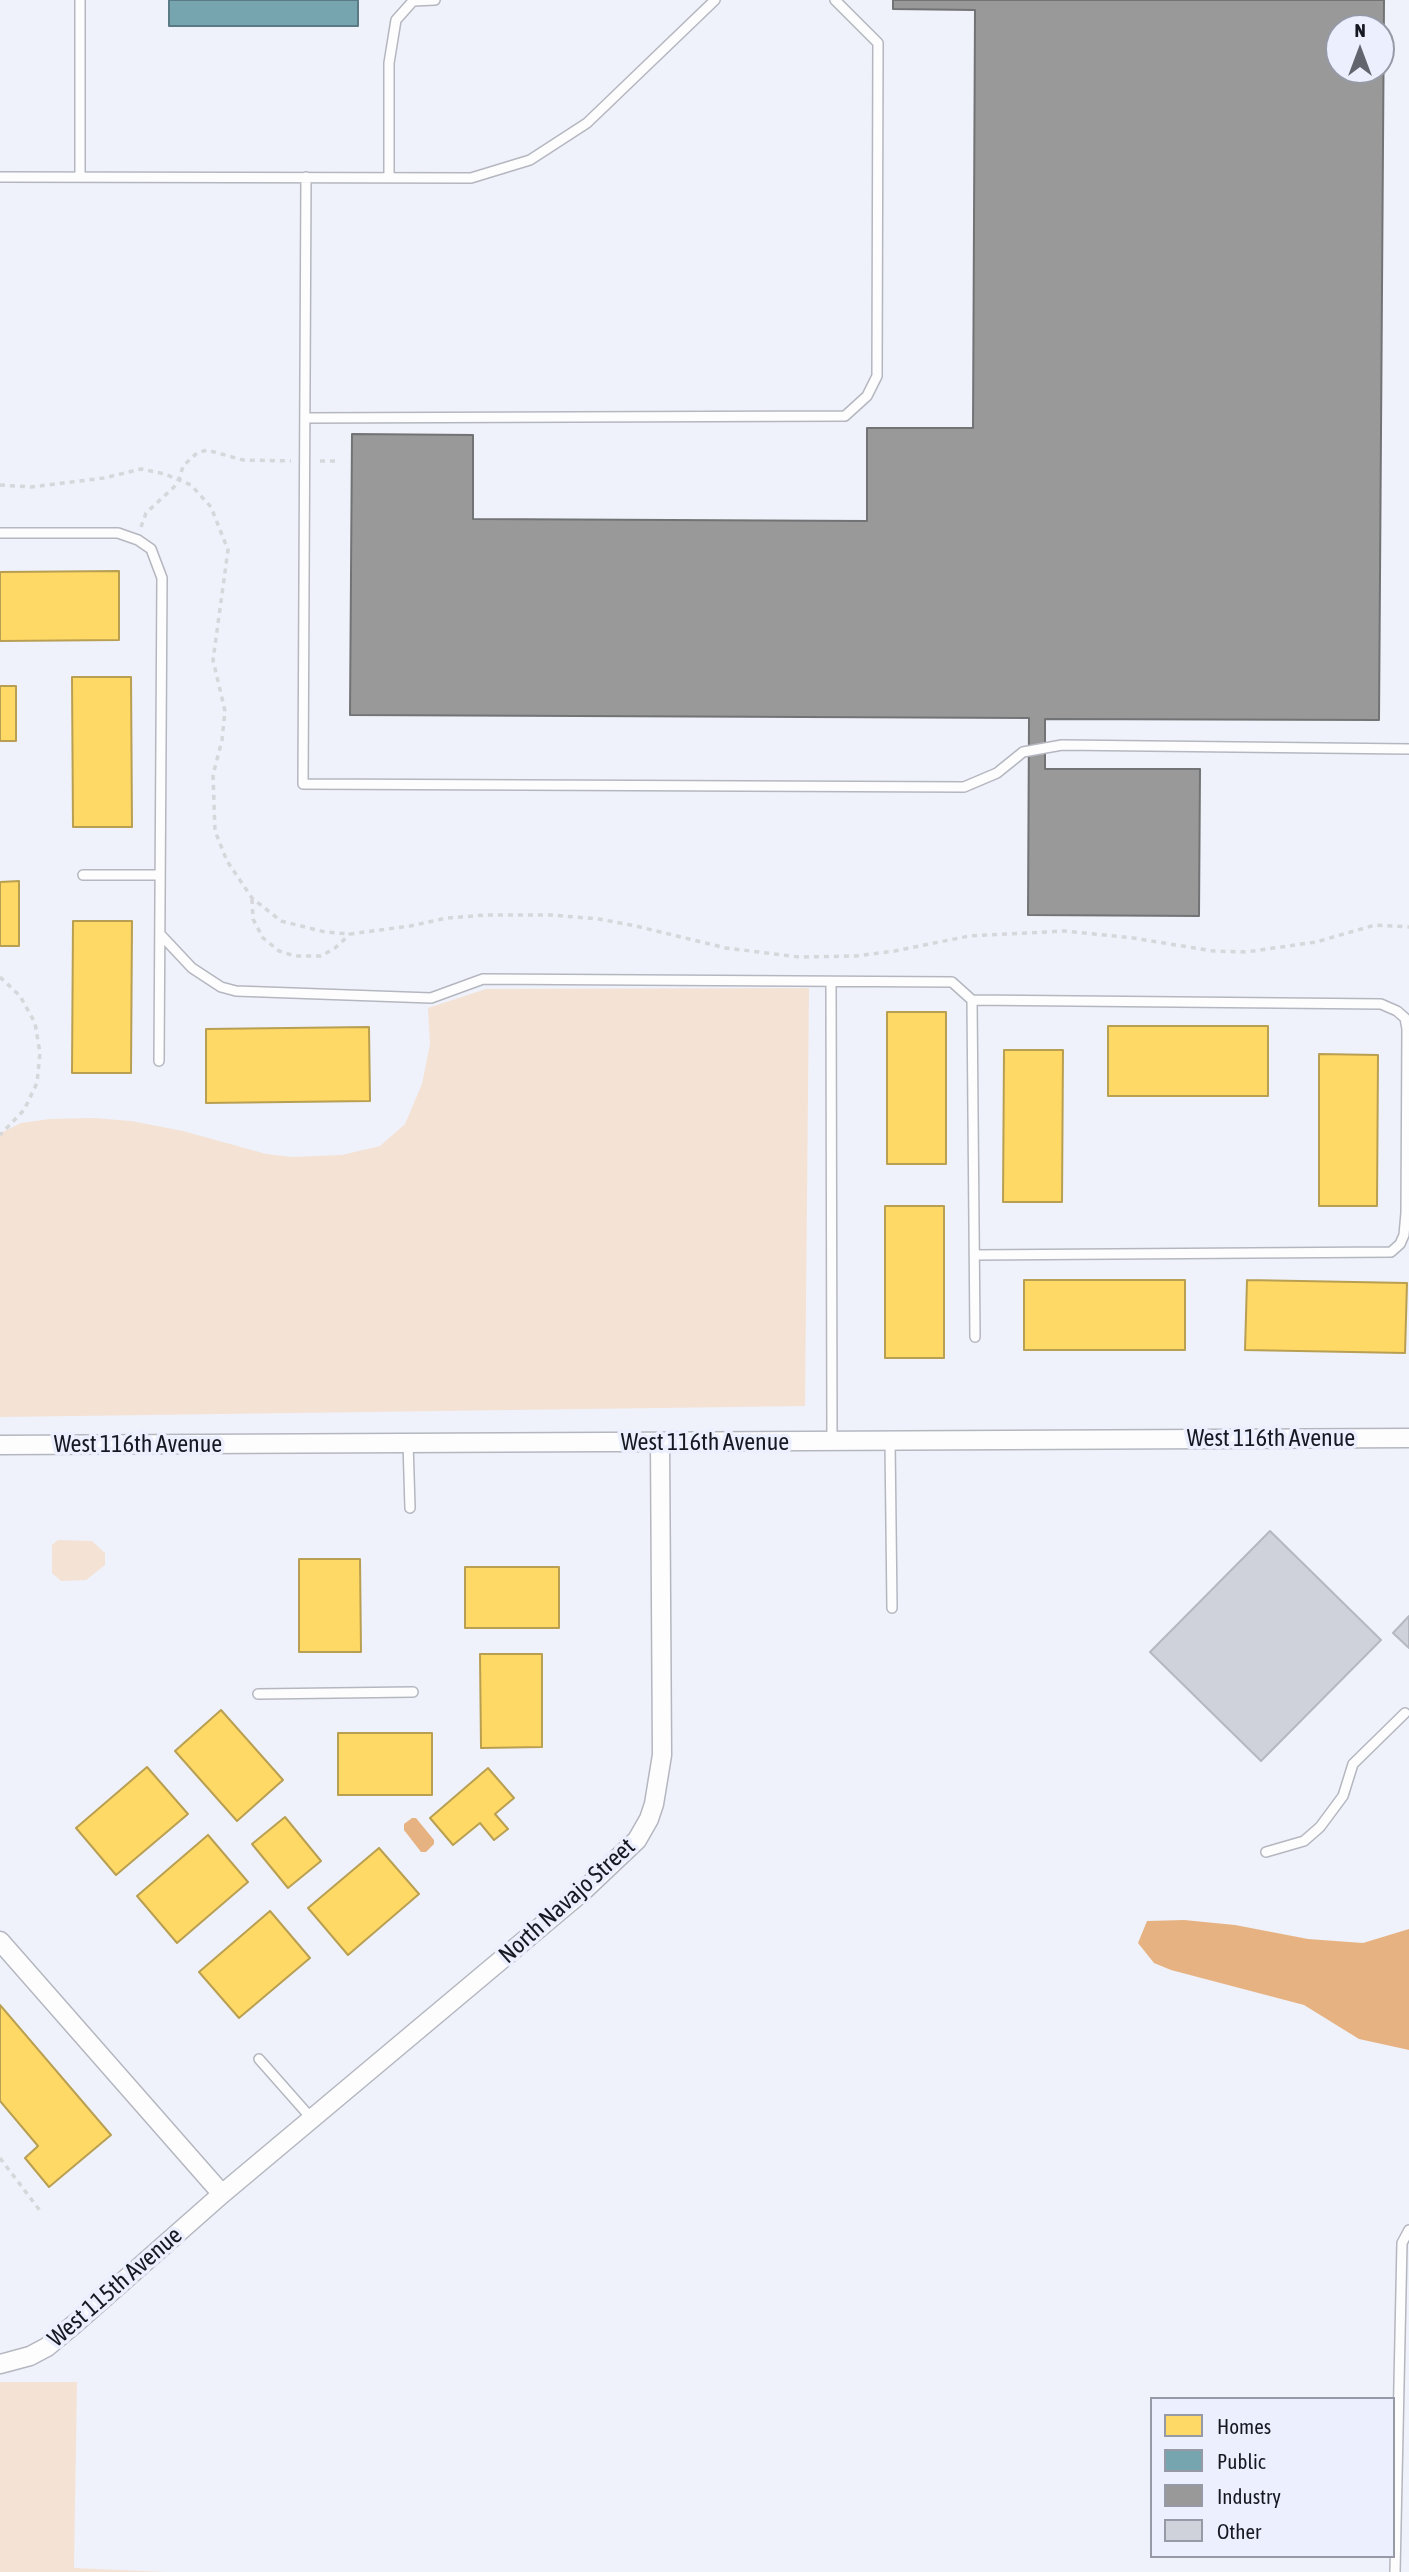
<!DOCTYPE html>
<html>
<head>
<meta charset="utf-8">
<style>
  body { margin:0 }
  #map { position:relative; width:1409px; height:2572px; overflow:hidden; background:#eff2fa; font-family:"Asap Condensed",sans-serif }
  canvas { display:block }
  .legend { position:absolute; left:1150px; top:2397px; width:245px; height:161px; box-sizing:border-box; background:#ebeffe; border:2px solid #9699a6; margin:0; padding:9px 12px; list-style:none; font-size:21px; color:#171922 }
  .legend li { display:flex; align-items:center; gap:14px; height:35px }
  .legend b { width:35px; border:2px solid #9699a6 }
  .north { position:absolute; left:1325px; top:14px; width:70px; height:70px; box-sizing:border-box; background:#ebeffe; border:2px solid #9699a6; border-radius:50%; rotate:0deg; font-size:19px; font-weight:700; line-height:28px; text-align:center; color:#171922 }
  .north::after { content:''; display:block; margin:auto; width:24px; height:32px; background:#63656e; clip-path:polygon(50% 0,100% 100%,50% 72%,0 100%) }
</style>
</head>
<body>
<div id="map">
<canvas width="1409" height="2572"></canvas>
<ul class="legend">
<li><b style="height:19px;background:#ffd966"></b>Homes</li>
<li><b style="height:19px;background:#76a5af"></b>Public</li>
<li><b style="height:19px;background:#999"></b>Industry</li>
<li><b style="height:19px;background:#d0d2db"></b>Other</li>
</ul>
<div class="north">N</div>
</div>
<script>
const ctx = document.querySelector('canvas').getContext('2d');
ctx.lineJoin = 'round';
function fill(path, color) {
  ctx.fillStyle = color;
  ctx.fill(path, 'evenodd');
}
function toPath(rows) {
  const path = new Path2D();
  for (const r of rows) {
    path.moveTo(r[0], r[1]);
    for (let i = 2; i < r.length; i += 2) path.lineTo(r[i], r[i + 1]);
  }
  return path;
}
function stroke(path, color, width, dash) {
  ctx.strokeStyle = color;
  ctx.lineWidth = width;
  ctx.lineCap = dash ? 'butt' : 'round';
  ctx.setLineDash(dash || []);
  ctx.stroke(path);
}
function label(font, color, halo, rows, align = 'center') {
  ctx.font = font + ' "Asap Condensed",sans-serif';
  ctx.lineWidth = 7;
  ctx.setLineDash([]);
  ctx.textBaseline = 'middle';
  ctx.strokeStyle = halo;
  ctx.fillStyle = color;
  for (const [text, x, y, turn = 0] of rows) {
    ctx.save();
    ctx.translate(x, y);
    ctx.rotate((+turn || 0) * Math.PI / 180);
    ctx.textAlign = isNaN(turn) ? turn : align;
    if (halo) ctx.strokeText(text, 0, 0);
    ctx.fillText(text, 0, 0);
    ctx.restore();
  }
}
const green = toPath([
  [809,988,805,1406,0,1417,0,1133,5,1131,21,1123,50,1119,93,1118,131,1121,183,1131,266,1154,292,1157,342,1155,380,1146,405,1124,422,1084,430,1044,428,1008,486,989],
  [58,1540,92,1541,105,1553,105,1565,86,1580,61,1581,52,1573,52,1545],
  [0,2382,77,2382,74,2568,166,2572,0,2572]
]);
const water = toPath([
  [412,1818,416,1818,434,1840,434,1844,426,1852,421,1852,404,1830,404,1824],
  [1184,1920,1235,1925,1308,1939,1363,1943,1409,1929,1409,2050,1359,2039,1304,2005,1171,1970,1154,1963,1138,1943,1147,1921]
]);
const homes = toPath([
  [119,571,119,640,0,641,0,572,119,571],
  [72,677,131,677,132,827,73,827,72,677],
  [0,686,16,686,16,741,0,741,0,686],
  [19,881,19,946,0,946,0,882,19,881],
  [73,921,132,921,131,1073,72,1073,73,921],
  [887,1012,946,1012,946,1164,887,1164,887,1012],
  [1108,1026,1268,1026,1268,1096,1108,1096,1108,1026],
  [369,1027,370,1101,206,1103,206,1029,369,1027],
  [1004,1050,1063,1050,1062,1202,1003,1202,1004,1050],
  [1319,1054,1378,1055,1377,1206,1319,1206,1319,1054],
  [885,1206,944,1206,944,1358,885,1358,885,1206],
  [1024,1280,1185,1280,1185,1350,1024,1350,1024,1280],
  [1247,1280,1407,1283,1405,1353,1245,1350,1247,1280],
  [299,1559,360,1559,361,1652,299,1652,299,1559],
  [465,1567,559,1567,559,1628,465,1628,465,1567],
  [480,1654,542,1654,542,1747,481,1748,480,1654],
  [221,1710,283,1780,237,1821,175,1751,221,1710],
  [338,1733,432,1733,432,1795,338,1795,338,1733],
  [147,1767,188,1814,116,1875,76,1828,147,1767],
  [488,1768,514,1798,495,1814,508,1829,494,1840,480,1823,453,1845,430,1818,488,1768],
  [285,1817,321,1861,288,1888,252,1844,285,1817],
  [208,1835,248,1882,177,1943,137,1896,208,1835],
  [379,1848,419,1894,348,1955,308,1908,379,1848],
  [270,1911,310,1958,239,2018,199,1972,270,1911],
  [0,2005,111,2135,49,2187,25,2158,38,2146,0,2101,0,2005]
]);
const public = toPath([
  [169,0,358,0,358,26,169,26,169,0]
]);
const industry = toPath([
  [893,0,1384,0,1379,720,1045,719,1045,769,1200,769,1199,916,1028,915,1029,718,350,715,352,434,473,435,473,519,867,521,867,428,973,428,975,10,893,9,893,0],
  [1339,28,1381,28,1381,70,1339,70,1339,28]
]);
const building = toPath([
  [1270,1531,1381,1640,1261,1761,1150,1652,1270,1531],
  [1409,1616,1409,1648,1393,1633,1409,1616]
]);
const path = toPath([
  [320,461,338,461],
  [0,485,31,487,104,478,141,469,165,474,191,485,211,507,228,550,213,660,225,711,222,740,213,775,215,831,227,861,252,898,281,921,325,932,350,934,410,926,447,918,486,915,551,915,599,919,636,926,726,948,799,957,856,956,895,951,969,936,1064,931,1133,938,1213,951,1246,952,1316,942,1375,925,1409,927],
  [141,527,146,513,174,487,179,480,183,466,197,453,207,450,243,460,291,461],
  [252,899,253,919,263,938,279,951,295,956,321,956,335,948,350,934],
  [0,977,20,996,35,1023,40,1053,37,1083,24,1110,0,1135],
  [0,2158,41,2212]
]);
const service = toPath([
  [0,177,471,178,530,160,587,123,715,0],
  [80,177,80,0],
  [306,177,303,784,964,787,997,773,1023,752,1062,745,1409,749],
  [389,178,389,63,396,20,413,1,435,0],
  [305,418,845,416,867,396,877,376,878,43,835,0],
  [0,533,118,533,138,540,151,549,162,578,159,1061],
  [83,875,160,875],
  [160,934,192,968,221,987,236,991,431,998,483,979,952,982,972,1000,975,1337],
  [831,982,832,1441],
  [972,1000,1381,1004,1397,1011,1405,1018,1407,1029,1406,1213,1404,1235,1400,1244,1391,1252,975,1255],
  [890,1441,892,1608],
  [408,1442,410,1508],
  [258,1694,413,1692],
  [1266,1852,1304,1841,1320,1827,1343,1796,1353,1764,1405,1713],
  [259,2059,312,2119],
  [1395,2572,1402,2243,1409,2230]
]);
const minor = toPath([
  [0,1445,1409,1438],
  [0,1941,222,2194],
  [0,2364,30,2356,47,2347,77,2322,222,2194,581,1893,637,1840,649,1819,654,1804,662,1755,660,1443]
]);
const streetNames = [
  ["West 116th Avenue",1271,1438],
  ["West 116th Avenue",705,1442],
  ["West 116th Avenue",138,1444],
  ["North Navajo Street",567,1901,-42],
  ["West 115th Avenue",115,2287,-41]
];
fill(green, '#f4e2d5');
fill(water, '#e7b282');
fill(homes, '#ffd966');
stroke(homes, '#b99f52', 2);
fill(public, '#76a5af');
stroke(public, '#5a7b85', 2);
fill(industry, '#999');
stroke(industry, '#727375', 2);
fill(building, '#d0d2db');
stroke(building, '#b5b8c0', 2);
stroke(service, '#b5b7c0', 12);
stroke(minor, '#b5b7c0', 21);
stroke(path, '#d6d7da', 3.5, [5, 5]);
stroke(service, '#fdfdfe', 9);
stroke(minor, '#fdfdfe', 18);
label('24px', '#171922', '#ebeffe', streetNames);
</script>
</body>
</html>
